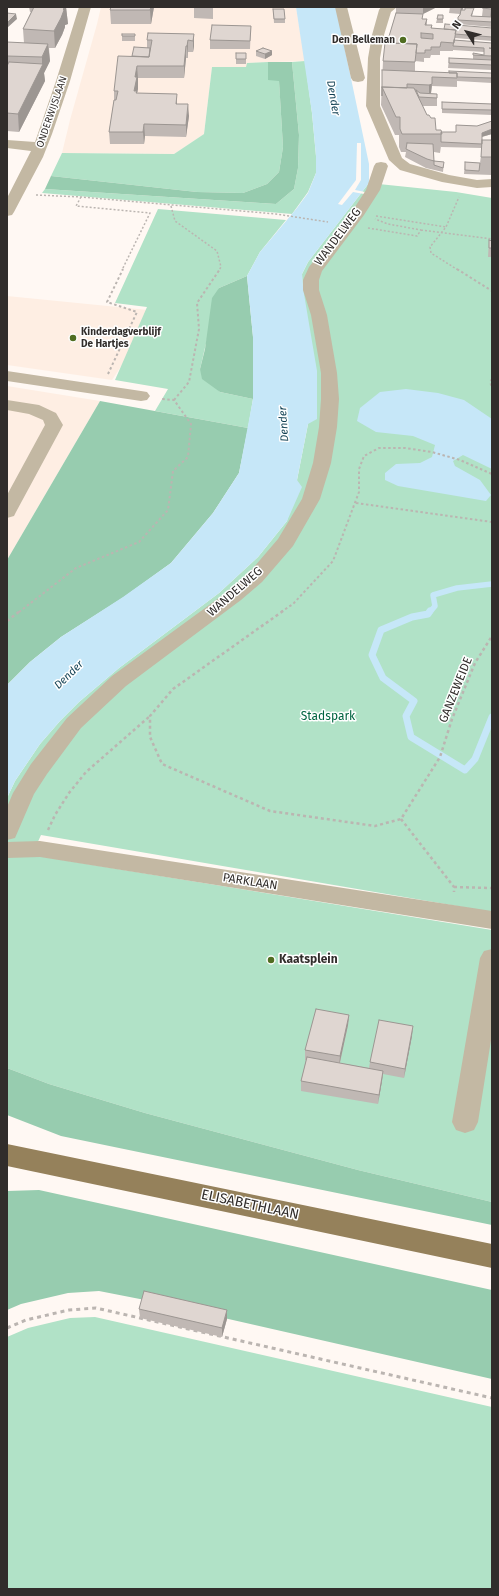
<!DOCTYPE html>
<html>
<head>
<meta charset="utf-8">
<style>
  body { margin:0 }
  #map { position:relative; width:499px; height:1596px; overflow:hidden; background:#fff8f3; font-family:"Fira Sans",sans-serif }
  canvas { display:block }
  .frame { position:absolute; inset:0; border:8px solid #312d2b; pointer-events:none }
  .north { position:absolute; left:447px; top:12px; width:40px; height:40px; -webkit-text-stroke:3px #fff; paint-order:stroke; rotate:306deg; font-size:11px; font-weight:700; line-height:16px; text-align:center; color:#312d2b }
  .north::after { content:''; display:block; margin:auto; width:14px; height:18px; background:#312d2b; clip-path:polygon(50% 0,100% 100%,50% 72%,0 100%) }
</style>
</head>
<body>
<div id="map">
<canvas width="499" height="1596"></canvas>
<div class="frame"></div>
<div class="north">N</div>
</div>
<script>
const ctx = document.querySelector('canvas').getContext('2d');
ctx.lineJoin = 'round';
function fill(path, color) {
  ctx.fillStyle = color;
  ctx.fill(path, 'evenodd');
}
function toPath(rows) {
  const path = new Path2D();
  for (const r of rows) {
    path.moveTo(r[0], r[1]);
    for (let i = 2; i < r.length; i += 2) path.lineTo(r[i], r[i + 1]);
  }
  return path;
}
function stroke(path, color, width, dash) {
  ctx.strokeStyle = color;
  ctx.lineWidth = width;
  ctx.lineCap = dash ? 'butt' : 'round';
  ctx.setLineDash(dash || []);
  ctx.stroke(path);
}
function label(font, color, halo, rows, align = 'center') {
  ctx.font = font + ' "Fira Sans",sans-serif';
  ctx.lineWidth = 3;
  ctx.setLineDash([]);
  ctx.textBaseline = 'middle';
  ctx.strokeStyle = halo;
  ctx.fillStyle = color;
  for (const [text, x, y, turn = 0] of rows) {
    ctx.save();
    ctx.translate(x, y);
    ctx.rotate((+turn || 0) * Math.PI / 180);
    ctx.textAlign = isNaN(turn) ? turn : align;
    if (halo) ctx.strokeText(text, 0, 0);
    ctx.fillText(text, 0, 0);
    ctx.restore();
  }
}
const built = toPath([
  [101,7,296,7,305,61,247,63,247,67,212,67,204,134,174,154,62,153,70,120,97,24],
  [7,296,158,311,112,380,7,365],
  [7,386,100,401,7,560]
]);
const green = toPath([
  [305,61,312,113,316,156,316,173,308,192,292,214,42,193,45,189,276,204,294,189,298,168,299,135,292,62],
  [268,62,268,79,279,80,283,147,279,172,267,184,243,193,197,192,51,176,62,153,174,154,204,134,212,67,246,67,247,63],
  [369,183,456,192,492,198,492,912,41,835,32,855,492,930,492,1202,358,1170,145,1113,49,1084,7,1068,7,798,15,781,40,744,60,721,79,702,119,668,219,593,258,557,287,521,297,480,308,424,302,274,308,262],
  [158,209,286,220,260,252,247,276,219,288,200,369,220,392,253,399,248,428,155,411,168,389,115,380,147,307,115,303],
  [95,1317,492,1407,492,1589,7,1589,7,1337,28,1328,70,1318]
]);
const forest = toPath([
  [268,62,292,62,299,135,298,168,294,189,276,204,45,189,51,176,197,192,243,193,267,184,279,172,283,147,279,81,268,80],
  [247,276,253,337,253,399,220,392,202,379,200,369,205,349,212,298,219,288],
  [100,401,248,428,239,473,213,513,171,563,124,597,61,637,30,662,7,685,7,560],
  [7,1068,49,1084,145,1113,358,1170,492,1202,492,1225,61,1136,7,1115],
  [39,1190,492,1290,492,1379,145,1300,99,1291,68,1293,21,1304,7,1310,7,1191]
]);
const water = toPath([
  [296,7,336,7,369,164,369,183,308,262,302,274,303,288,317,371,317,419,308,424,297,480,302,487,287,521,258,557,219,593,119,668,79,702,60,721,40,744,15,781,7,798,7,685,30,662,61,637,123,597,171,563,213,513,239,473,253,399,253,337,247,276,260,252,297,208,308,193,316,173,316,156,312,113],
  [406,389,438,393,464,400,492,419,492,469,463,455,453,461,455,466,480,480,491,495,486,501,398,486,385,480,385,473,396,464,420,463,432,457,435,445,413,436,376,432,357,421,360,408,380,392]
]);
const pier = toPath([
  [357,143,361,143,361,180,355,190,365,192,364,194,353,192,342,205,338,204,356,180]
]);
const streamFar1 = toPath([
  [430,612,435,606,433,595,457,588,492,584]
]);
const stream = toPath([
  [430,611,428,614,412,617,381,630,372,655,383,678,414,701,406,716,411,737,465,770,475,759,492,717]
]);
const pathFar3 = toPath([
  [36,195,81,197,276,214,328,222],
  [81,197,76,206,150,213,122,270],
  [171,206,175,221,217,251,221,267,219,270],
  [376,216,446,227],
  [368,228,417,236,421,230,388,224,375,219],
  [421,230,492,239],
  [458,270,431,253,430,247,446,227,459,197]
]);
const pathFar2 = toPath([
  [457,269,492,291],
  [108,374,137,312,107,302,123,269],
  [492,379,490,382,492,387],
  [174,400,189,382,199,329,197,303,220,269],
  [356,503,492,522],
  [19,612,76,568,139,542,168,510,173,471,188,457,191,424,174,400,162,399],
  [281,612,293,604,333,561,359,492,359,469,364,456,379,448,405,448,432,452,460,460,492,474]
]);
const pathFar1 = toPath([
  [283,611,173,689,150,716,150,737,162,764,270,811,375,826,401,819,440,757,452,719,475,663,492,636],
  [7,621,20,611],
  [401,819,454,887,454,892],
  [48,830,55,815,69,793,86,772,150,716],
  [454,887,491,888]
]);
const path = toPath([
  [7,1328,26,1320,69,1310,96,1308,492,1398]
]);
const minor = toPath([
  [79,7,91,7,70,81,52,134,43,157,14,212,12,215,7,216,7,198,31,151,7,148,7,140,35,142,56,81,79,7],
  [335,7,347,7,365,78,363,81,358,82,353,81,351,78,335,7],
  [381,7,397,7,391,12,384,35,380,58,380,106,402,158,410,164,449,175,477,180,492,179,492,187,477,188,442,182,400,170,389,160,366,106,368,58,372,35,379,10,381,7],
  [381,162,386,163,388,166,380,190,364,215,322,271,319,280,319,290,327,315,337,373,339,399,337,427,331,463,320,499,293,546,262,582,241,600,126,686,81,728,47,774,34,794,15,838,7,840,7,807,13,793,31,764,67,718,112,676,227,592,248,574,278,539,302,499,313,463,319,427,321,399,321,373,311,315,303,290,303,280,309,267,353,210,366,190,374,166,376,163,381,162],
  [7,371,141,391,147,392,150,396,147,400,141,401,7,381,7,371],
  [7,400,39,405,56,413,63,425,16,512,14,516,7,518,7,495,45,425,43,420,29,414,7,410,7,400],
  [40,841,492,911,492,929,40,857,7,858,7,842,40,841],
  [492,949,492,1034,478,1122,474,1130,465,1133,456,1130,452,1122,480,958,484,951,492,949]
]);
const major = toPath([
  [7,1144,492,1244,492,1268,7,1166,7,1144]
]);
const wall = toPath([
  [29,7,66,7,68,24,65,25,65,27,62,35,55,48,49,48,50,61,44,73,45,81,19,132,7,131,7,42,24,43,23,29,31,12,30,12],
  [154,7,151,24,111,24,110,10],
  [194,7,213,7,213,19,194,18],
  [396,7,437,7,423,14,422,19,427,19,427,25,432,25,432,28,444,29,492,28,492,41,455,38,455,40,492,43,492,57,491,60,492,60,492,70,448,68,449,58,473,59,473,53,484,55,484,52,453,50,453,51,440,51,440,55,431,55,430,58,424,58,424,62,415,61,415,71,449,73,492,73,492,83,457,81,457,87,432,86,431,93,430,93,437,98,437,106,423,106,427,115,436,130,441,132,456,132,456,125,477,126,492,121,492,134,482,137,482,140,492,140,492,175,464,174,465,162,480,163,482,148,441,147,441,146,440,153,434,152,434,161,444,162,443,172,426,168,405,157,406,152,401,152,399,147,399,135,395,135,381,105,383,61,387,43,396,13],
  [450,7,464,7,462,10,473,13,472,16,482,16,483,8,477,7,492,7,492,13,491,17,492,17,492,27,458,24,458,17,460,14,449,13],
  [273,9,285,19,285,23,274,23],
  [443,15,443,23,436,23,437,19],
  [251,26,250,49,210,49,210,40],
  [135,34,135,41,122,41,122,36],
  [194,34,194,46,193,52,188,52,188,58,186,58,184,78,138,78,137,80,138,89,137,93,177,104,189,116,186,137,145,136,144,144,110,144,109,132,114,100,114,91,132,56,147,48,147,40],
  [256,51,272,51,272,55,265,59,256,56],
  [236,53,246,53,246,64,236,64],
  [442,102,492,104,492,115,442,113],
  [489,240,492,241,492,257,488,257],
  [349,1015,348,1025,340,1063,369,1068,370,1062,412,1036,404,1078,383,1074,378,1104,301,1091,301,1081,306,1060,305,1060,305,1050],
  [139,1309,227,1319,222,1337,140,1318]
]);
const shadedWall = toPath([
  [66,7,68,24,65,25,65,27,62,35,55,48,54,31,63,9],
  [151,7,154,7,151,24,150,10],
  [423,7,437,7,423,14],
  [461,7,464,7,460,14],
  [492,7,492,13,490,18,491,9],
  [16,14,17,19,7,28,7,23],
  [194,34,194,46,193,52,193,41],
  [188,40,188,58,187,46],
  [48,44,50,61,44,73,45,81,19,132,18,114,42,65,42,57],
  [186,46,186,58,184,78,184,66],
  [272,51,272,55,265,59,265,54],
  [137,66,138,78,138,89,137,93,137,103,134,91,135,77],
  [432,84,431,93,429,94,429,85],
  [177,94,177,106,176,104],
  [188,104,189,116,186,137,186,125],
  [144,124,145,136,144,144,143,132],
  [492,129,492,134,481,137,482,133],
  [349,1015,348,1025,339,1066,340,1056],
  [413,1026,412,1036,404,1078,405,1069],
  [383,1071,382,1081,378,1104,379,1095],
  [227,1310,227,1319,222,1337,222,1328]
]);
const building = toPath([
  [34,7,66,7,63,9,64,10,61,18,54,31,23,29,34,7],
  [111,7,151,7,150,10,110,10,111,7],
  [483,7,492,7,491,9,482,8,483,7],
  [465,8,474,8,471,16,492,17,492,22,458,20,458,17,460,15,461,10,465,10,465,8],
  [273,9,284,9,285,19,274,19,273,9],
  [7,13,16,14,7,23,7,13],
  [396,13,423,14,422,19,427,19,425,25,432,25,431,28,456,30,454,43,441,42,440,47,431,47,431,50,425,50,425,53,416,53,417,44,387,43,396,13],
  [421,33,433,34,433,39,421,38,421,33],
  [438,15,443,15,443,19,437,19,438,15],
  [445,24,492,28,492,37,455,34,456,30,444,29,445,24],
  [212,25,251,26,250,41,210,40,212,25],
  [148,33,194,34,193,41,188,40,187,46,186,46,184,66,137,66,135,77,137,77,134,91,137,91,136,93,177,94,176,104,188,104,186,125,144,124,143,132,109,132,114,100,116,100,118,91,114,91,118,56,149,57,152,40,147,40,148,33],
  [122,34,135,34,135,36,122,36,122,34],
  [454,40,492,43,492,48,489,48,492,49,492,54,491,56,473,55,473,53,484,55,484,48,453,46,454,40],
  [7,42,48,44,42,57,7,56,7,42],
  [385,43,417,44,415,62,383,61,385,43],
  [134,47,150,48,149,57,132,56,134,47],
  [263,48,272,51,265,54,256,51,263,48],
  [236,53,246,53,246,59,236,59,236,53],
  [449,58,492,60,492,65,449,63,449,58],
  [9,62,43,64,18,114,7,113,7,66,9,62],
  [382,70,457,73,457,78,432,77,432,84,429,85,407,84,407,88,382,87,382,96,382,70],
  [449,71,492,73,492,78,457,77,457,73,449,73,449,71],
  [382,87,414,88,427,115,429,115,431,118,435,118,436,130,441,130,442,134,402,134,400,129,400,117,396,117,382,87],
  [416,90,420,93,437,94,437,98,419,97,416,90],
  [442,102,492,104,492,110,442,109,442,102],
  [492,121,492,129,482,133,482,144,441,142,441,132,456,132,456,125,477,126,492,121],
  [482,140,492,140,492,157,481,157,482,140],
  [407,143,433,144,434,161,427,159,406,149,407,143],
  [434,161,444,162,443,168,434,165,434,161],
  [465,162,480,163,479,171,465,170,465,162],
  [489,240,492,241,492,248,489,248,489,240],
  [316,1009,349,1015,340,1056,305,1050,316,1009],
  [379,1020,413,1026,405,1069,370,1062,379,1020],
  [307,1057,383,1071,379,1095,301,1081,307,1057],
  [144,1291,227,1310,222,1328,139,1309,144,1291]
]);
const markers = [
  [403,40,4,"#506d21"],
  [73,338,4,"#506d21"],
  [271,960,4,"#506d21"]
];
const farPoinames = [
  ["Den Belleman",395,40],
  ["Kinderdagverblijf",81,332,"left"],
  ["De Hartjes",81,344,"left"]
];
const farStreetnames = [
  ["ONDERWIJSLAAN",52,112,-71]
];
const farWaternames = [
  ["Dender",333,98,80],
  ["Dender",284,424,-94],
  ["Dender",69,675,-44]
];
const streetNames = [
  ["WANDELWEG",338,237,-53],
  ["WANDELWEG",235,592,-41],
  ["GANZEWEIDE",456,690,-68],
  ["PARKLAAN",250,882,9]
];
const parkNames = [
  ["Stadspark",328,717]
];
const poiNames = [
  ["Kaatsplein",279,960]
];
const nearStreetnames = [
  ["ELISABETHLAAN",250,1205,12]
];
fill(built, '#feeee3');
fill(green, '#b1e2c7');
fill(forest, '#97ccaf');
fill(water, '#c6e7f8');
fill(pier, '#fff8f3');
stroke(streamFar1, '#c6e7f8', 5.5);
stroke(stream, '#c6e7f8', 7);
stroke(pathFar3, '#bbb5b1', 1.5, [2, 2]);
stroke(pathFar2, '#bbb5b1', 2, [2.5, 2.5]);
stroke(pathFar1, '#bbb5b1', 2.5, [3, 3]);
stroke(path, '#bbb5b1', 3, [4, 4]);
fill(minor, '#c3b8a3');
fill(major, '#95815b');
fill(wall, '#c0b8b4');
fill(shadedWall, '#9c9692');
fill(building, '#dfd6d1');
stroke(building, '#9c9692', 1);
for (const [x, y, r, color] of markers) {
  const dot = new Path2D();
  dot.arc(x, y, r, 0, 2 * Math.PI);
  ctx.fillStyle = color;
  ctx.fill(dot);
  stroke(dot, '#fff', 1.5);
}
label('bold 10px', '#312d2b', '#fff', farPoinames, 'right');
label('10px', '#312d2b', '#fff', farStreetnames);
label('italic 11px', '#0f3f52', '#fff', farWaternames);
label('12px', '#312d2b', '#fff', streetNames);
label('12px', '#016440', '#fff', parkNames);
label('bold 12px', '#312d2b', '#fff', poiNames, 'left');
label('14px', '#312d2b', '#fff', nearStreetnames);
</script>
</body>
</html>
